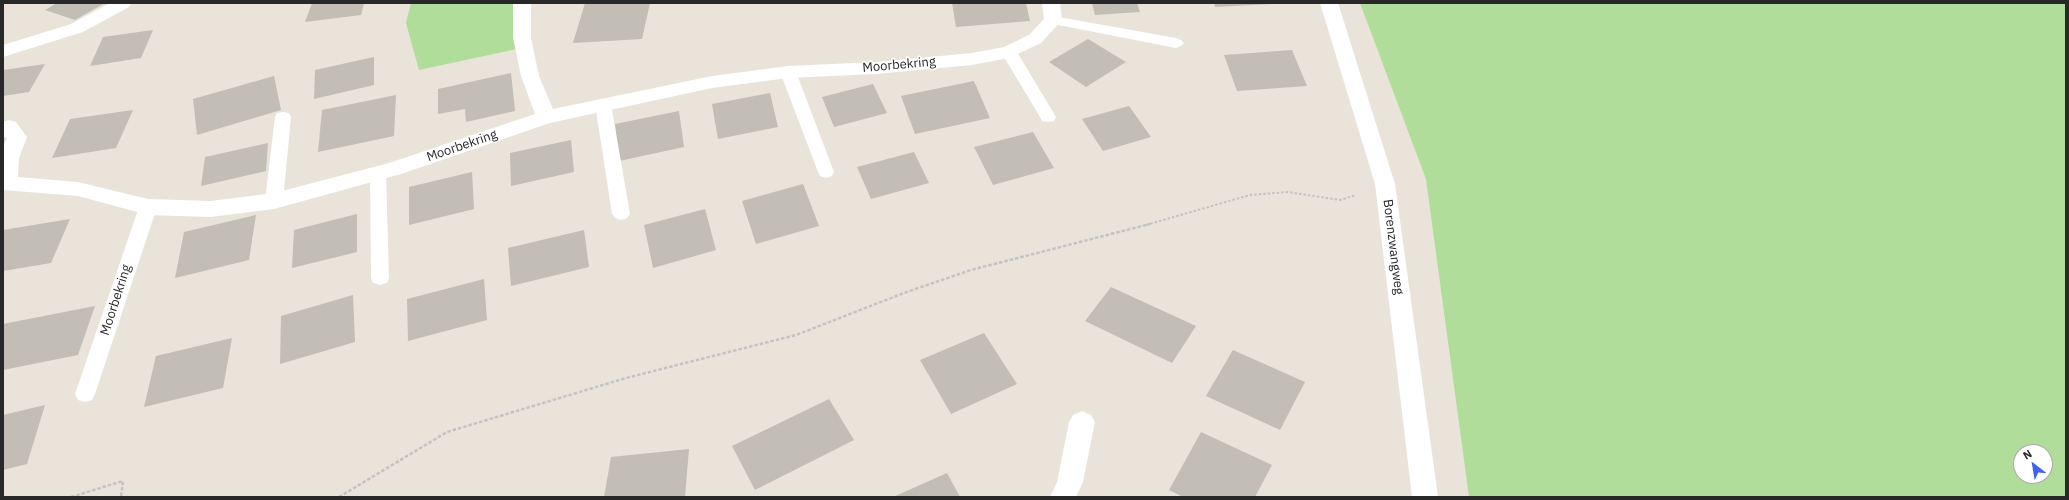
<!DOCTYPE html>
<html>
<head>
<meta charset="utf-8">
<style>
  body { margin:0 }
  #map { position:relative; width:2069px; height:500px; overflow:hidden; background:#e9e3da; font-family:"IBM Plex Sans",sans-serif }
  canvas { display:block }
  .frame { position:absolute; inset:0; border:4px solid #282828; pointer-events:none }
  .north { position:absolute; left:2013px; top:444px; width:40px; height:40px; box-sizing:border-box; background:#fff; border:1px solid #a9a9a9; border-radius:50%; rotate:329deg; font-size:11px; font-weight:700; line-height:16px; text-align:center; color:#282828 }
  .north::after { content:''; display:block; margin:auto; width:14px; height:18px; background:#4262ee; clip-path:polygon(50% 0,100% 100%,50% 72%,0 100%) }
</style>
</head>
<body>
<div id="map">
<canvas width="2069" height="500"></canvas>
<div class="frame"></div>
<div class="north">N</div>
</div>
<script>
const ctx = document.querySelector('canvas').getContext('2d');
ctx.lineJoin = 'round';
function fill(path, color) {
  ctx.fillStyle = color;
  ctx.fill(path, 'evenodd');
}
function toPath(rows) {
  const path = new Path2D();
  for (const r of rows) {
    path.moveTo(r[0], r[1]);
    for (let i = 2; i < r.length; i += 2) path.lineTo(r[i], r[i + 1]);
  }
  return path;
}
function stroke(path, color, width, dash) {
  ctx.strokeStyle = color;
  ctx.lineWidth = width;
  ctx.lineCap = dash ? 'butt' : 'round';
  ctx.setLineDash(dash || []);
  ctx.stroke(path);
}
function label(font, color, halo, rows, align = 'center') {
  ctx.font = font + ' "IBM Plex Sans",sans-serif';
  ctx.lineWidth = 3.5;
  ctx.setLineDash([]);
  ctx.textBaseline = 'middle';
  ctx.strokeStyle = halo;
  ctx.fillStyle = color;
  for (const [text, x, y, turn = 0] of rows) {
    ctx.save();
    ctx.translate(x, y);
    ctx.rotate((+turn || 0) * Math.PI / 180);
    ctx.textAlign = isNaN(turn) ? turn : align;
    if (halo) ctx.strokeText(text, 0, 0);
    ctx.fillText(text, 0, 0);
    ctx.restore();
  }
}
const green = toPath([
  [411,3,516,3,517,49,419,70,406,23],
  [1360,3,2066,3,2066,497,1469,497,1426,179],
  [2021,452,2045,452,2045,476,2021,476]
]);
const building = toPath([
  [57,3,105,3,75,20,45,10],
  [312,3,364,3,361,15,305,22],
  [585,3,650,3,642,39,573,43],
  [952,3,1026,3,1030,21,956,27],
  [1092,3,1137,3,1140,12,1095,15],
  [1214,3,1272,3,1272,4,1215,7],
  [153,30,141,58,90,66,103,37],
  [1088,39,1126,62,1086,87,1049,62],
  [1292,50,1307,86,1237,91,1224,55],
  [374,57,374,85,314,99,315,70],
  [45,64,29,92,3,96,3,70],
  [511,73,515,111,466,122,465,109,438,114,438,89],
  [274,76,281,110,197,135,193,99],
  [974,81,990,118,915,134,901,96],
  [873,84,887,113,834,127,822,97],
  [770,93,778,127,718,139,712,104],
  [396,95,394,136,318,152,322,110],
  [1129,106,1151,137,1103,151,1082,119],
  [133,110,116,148,52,158,70,119],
  [679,111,684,147,619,161,615,124],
  [1033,132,1054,168,993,185,974,147],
  [571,140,574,172,511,186,510,153],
  [268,143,266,171,201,186,205,157],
  [914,152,929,183,871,199,857,167],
  [472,172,474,209,409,225,409,187],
  [803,184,819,226,756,244,742,201],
  [705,209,716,250,653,268,644,225],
  [357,214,357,252,292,268,294,230],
  [256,215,249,260,175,278,184,232],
  [70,219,51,263,3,271,3,230],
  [584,230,589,267,511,286,508,248],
  [484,279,487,320,408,341,407,299],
  [1111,287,1196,326,1172,363,1085,321],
  [353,295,355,342,280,364,281,316],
  [95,306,78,355,3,370,3,324],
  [984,333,1017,384,951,414,920,360],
  [232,338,223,388,144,407,156,356],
  [1233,350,1305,382,1280,430,1206,396],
  [829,399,854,440,755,490,732,446],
  [45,405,27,464,3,470,3,415],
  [1201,432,1272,465,1255,497,1183,497,1169,490],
  [689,449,685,497,604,497,611,457],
  [947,473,960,497,893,497]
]);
const pathFar1 = toPath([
  [1146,225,1250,195,1288,192,1340,200,1356,195]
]);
const path = toPath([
  [71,497,123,481,121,497],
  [339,497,447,432,626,378,796,335,904,293,971,270,1150,224]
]);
const lane = toPath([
  [1053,16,1176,38,1181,40,1184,43,1181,46,1176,48,1048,23,1046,20,1048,17,1053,16],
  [1009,47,1014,49,1017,52,1056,117,1054,121,1048,122,1042,121,1040,117,1001,52,1004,49,1009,47],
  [788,67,793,69,796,72,834,172,832,176,826,178,820,176,818,172,780,72,783,69,788,67],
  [603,99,609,100,611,104,630,214,627,218,621,220,615,218,612,214,595,104,597,100,603,99],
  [283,112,289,113,291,117,283,201,280,205,274,207,268,205,265,201,275,117,277,113,283,112],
  [378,167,384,169,386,173,389,278,387,283,380,285,373,283,371,278,370,173,372,169,378,167],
  [148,201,154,203,157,207,95,394,92,400,85,402,78,400,75,394,139,207,142,203,148,201]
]);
const street = toPath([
  [110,3,132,3,129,7,83,32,3,57,3,45,71,24,110,3],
  [513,3,531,3,531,38,539,76,553,109,712,76,788,66,876,62,972,53,1004,47,1029,35,1044,19,1042,3,1060,3,1062,20,1041,43,1009,58,972,65,876,74,788,78,712,88,550,123,401,174,274,209,211,217,148,215,78,196,3,190,3,147,7,138,3,136,3,122,9,120,16,122,27,137,19,158,18,177,78,182,148,199,211,201,274,193,389,163,535,114,521,76,513,38,513,3],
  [1320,3,1338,3,1395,184,1438,497,1412,497,1375,184,1320,3],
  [1082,411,1091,415,1095,422,1083,482,1076,497,1050,497,1057,482,1069,422,1073,415,1082,411]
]);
const streetNames = [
  ["Moorbekring",899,65,-5],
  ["Moorbekring",462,146,-19],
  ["Borenzwangweg",1393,247,83],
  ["Moorbekring",116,300,-72]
];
fill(green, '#b0dd99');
fill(building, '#c2bdb5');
stroke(pathFar1, '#c3c3c3', 2, [2.5, 2]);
stroke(path, '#c3c3c3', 2.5, [3.5, 2]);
fill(lane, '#fff');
fill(street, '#fff');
label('13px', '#282828', '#fff', streetNames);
</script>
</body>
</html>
